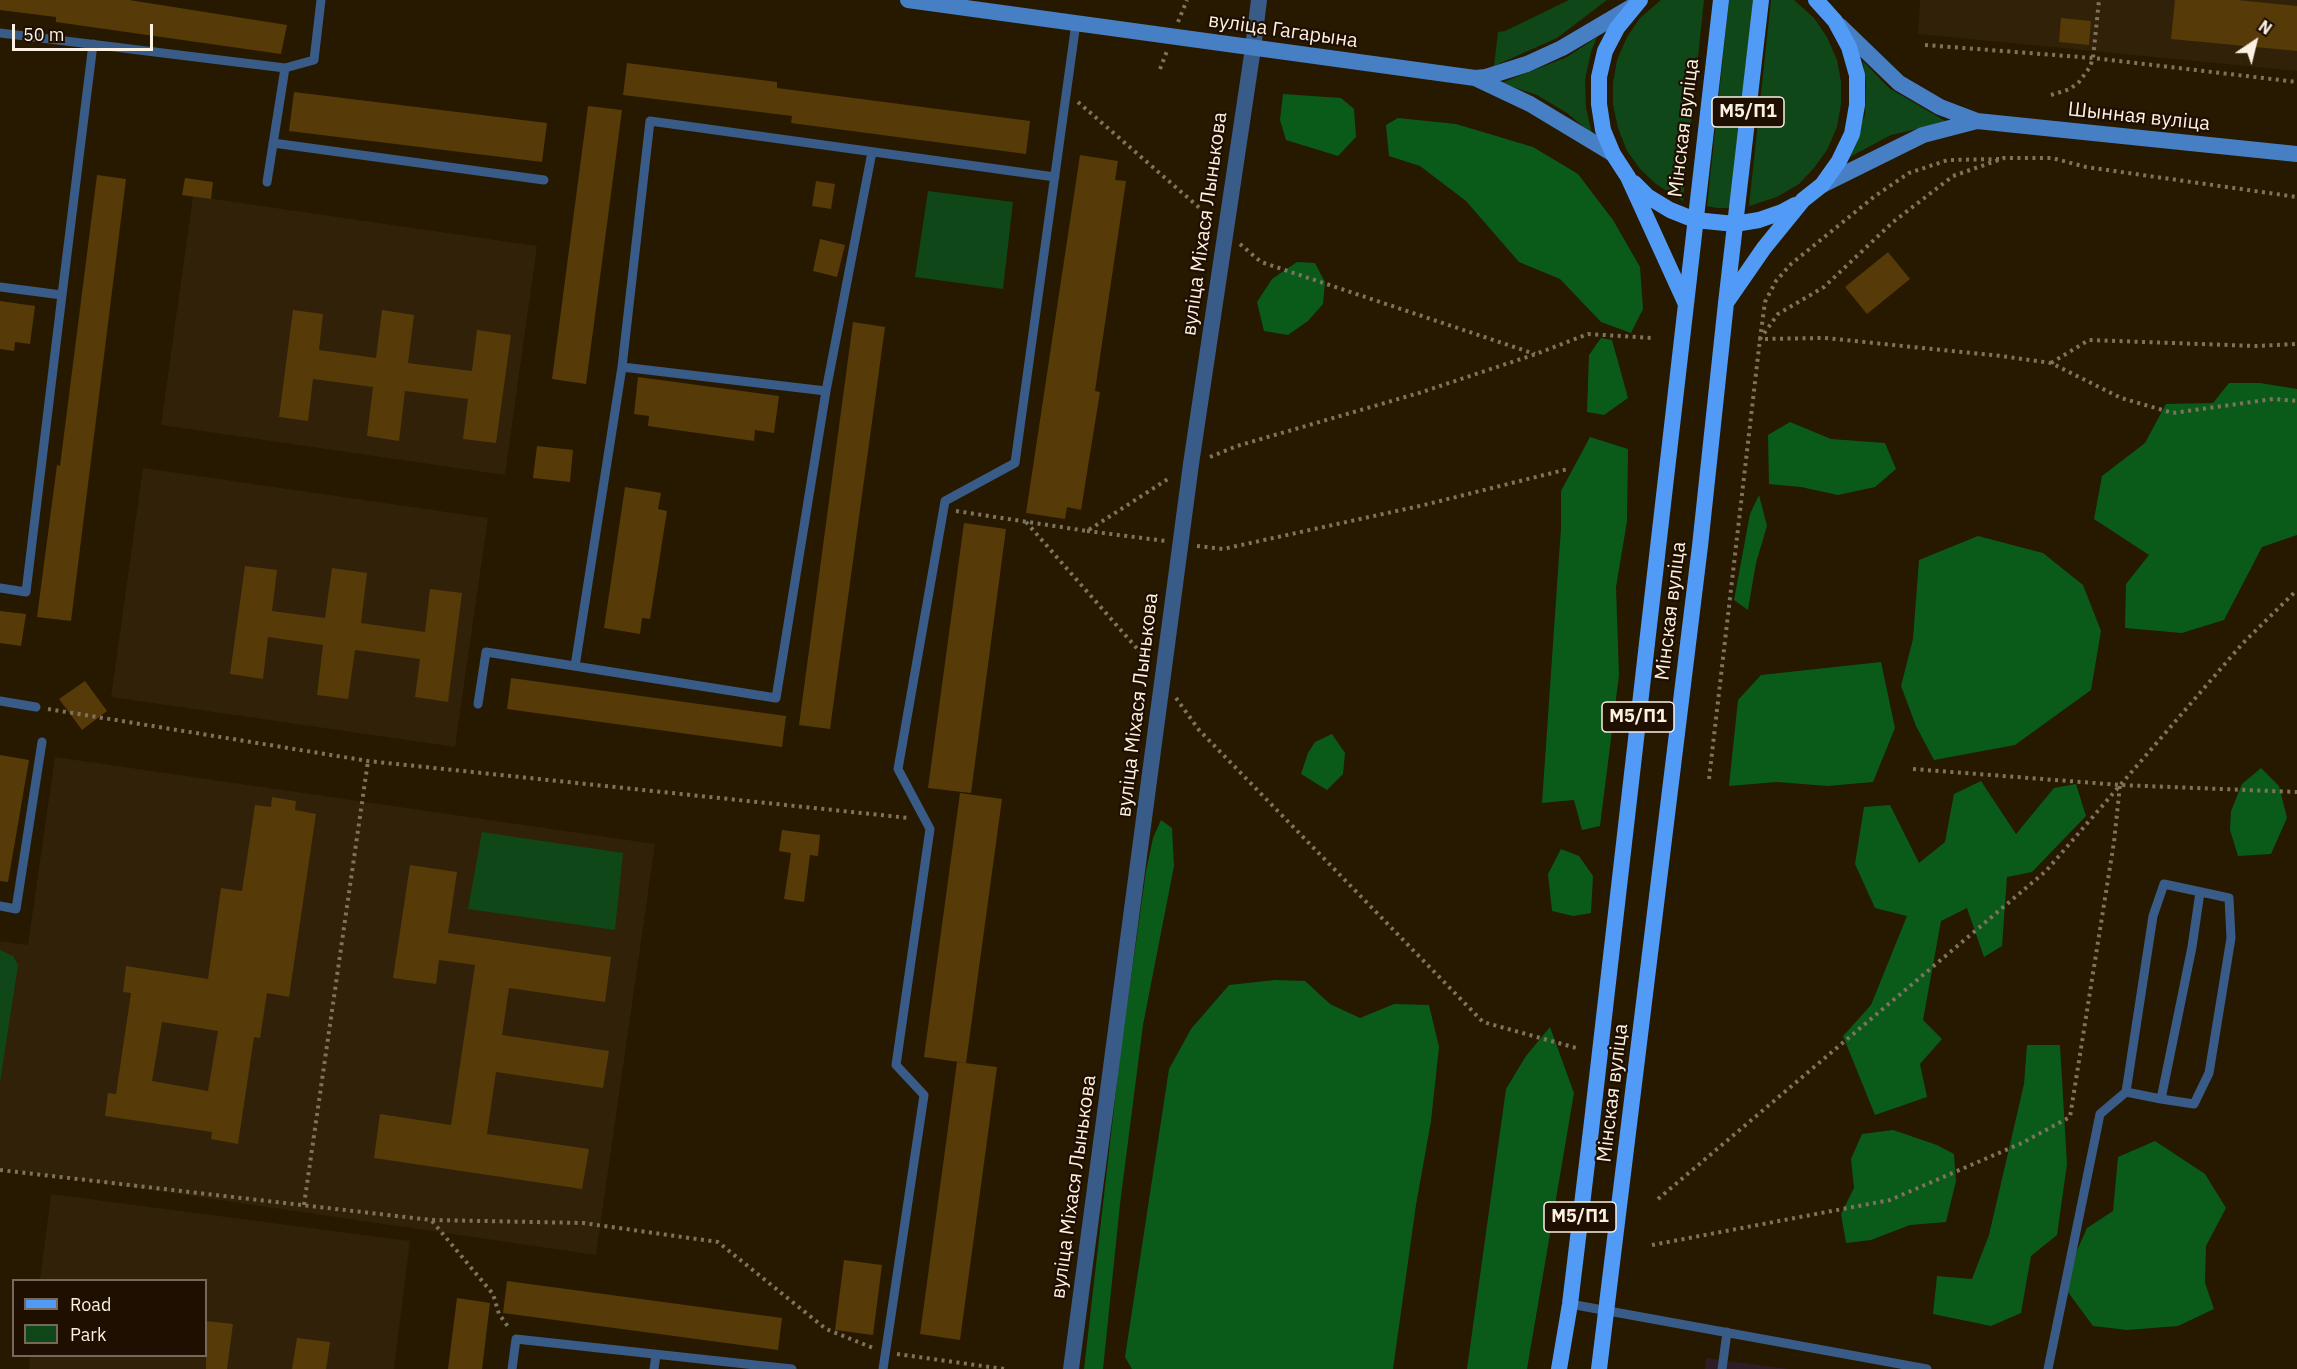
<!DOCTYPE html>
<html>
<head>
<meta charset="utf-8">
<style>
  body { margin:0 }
  #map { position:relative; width:2297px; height:1369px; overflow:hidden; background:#271800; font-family:"IBM Plex Sans",sans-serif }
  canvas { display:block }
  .legend { position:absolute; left:12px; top:1279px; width:195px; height:78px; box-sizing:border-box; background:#1e0f00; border:2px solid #77695a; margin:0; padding:8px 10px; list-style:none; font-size:18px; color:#fcf1e2 }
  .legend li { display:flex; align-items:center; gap:12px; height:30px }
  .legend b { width:30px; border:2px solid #77695a }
  .north { position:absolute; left:2225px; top:12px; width:60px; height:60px; -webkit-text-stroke:4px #1e0f00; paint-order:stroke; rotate:35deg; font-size:16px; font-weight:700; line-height:24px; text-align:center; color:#fcf1e2 }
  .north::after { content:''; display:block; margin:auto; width:21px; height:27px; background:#fcf1e2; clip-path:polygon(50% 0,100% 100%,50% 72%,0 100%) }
  .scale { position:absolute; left:12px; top:24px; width:141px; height:27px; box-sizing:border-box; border:3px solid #fcf1e2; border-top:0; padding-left:8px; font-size:18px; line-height:21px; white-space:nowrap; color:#fcf1e2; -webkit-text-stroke:4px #1e0f00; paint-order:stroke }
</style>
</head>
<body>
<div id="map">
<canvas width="2297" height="1369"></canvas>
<ul class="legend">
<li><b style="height:8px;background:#519af6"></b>Road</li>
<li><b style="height:16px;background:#104718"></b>Park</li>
</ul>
<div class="north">N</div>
<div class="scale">50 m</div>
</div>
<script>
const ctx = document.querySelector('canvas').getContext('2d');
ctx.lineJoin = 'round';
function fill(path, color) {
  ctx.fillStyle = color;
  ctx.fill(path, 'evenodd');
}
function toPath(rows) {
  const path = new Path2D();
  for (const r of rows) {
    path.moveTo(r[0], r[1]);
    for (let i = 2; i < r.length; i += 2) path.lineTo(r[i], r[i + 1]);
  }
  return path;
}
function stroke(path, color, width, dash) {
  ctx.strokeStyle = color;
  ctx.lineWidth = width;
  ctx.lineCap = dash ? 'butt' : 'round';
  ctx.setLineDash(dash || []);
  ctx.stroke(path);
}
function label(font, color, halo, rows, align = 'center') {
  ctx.font = font + ' "IBM Plex Sans",sans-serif';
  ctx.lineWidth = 4.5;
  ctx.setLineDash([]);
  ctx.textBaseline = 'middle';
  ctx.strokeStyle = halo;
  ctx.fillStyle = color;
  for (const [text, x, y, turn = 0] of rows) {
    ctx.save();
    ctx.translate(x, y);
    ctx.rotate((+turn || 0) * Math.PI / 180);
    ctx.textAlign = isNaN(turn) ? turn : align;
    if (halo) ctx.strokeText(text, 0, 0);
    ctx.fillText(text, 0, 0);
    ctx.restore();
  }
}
const commercial = toPath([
  [1706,1358,1789,1369,1705,1369]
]);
const built = toPath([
  [1920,0,2297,0,2297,71,1918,34],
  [193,196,537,246,505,475,161,425],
  [143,468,488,518,455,747,111,697],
  [55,757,655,844,596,1255,0,1168,0,941,28,945],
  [51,1194,410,1241,394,1369,29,1369,30,1356,206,1356,206,1280,40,1280]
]);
const green = toPath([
  [1569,0,1607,0,1557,38,1494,66,1498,32,1505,31],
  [1661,0,1704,0,1683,201,1656,184,1641,170,1627,151,1618,128,1613,105,1613,83,1617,60,1627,37,1640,18],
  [1729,0,1753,0,1730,208,1717,208,1707,206],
  [1771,0,1794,0,1814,18,1827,37,1837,60,1841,82,1841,104,1837,127,1827,150,1814,168,1799,184,1777,197,1749,206],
  [1597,37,1591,52,1585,80,1586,108,1592,134,1567,113,1537,95,1501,83,1567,57],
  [1863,61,1889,88,1947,122,1891,135,1848,158,1865,115,1866,84],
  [928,191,1013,202,1003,289,915,277],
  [482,832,623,853,615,930,468,909],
  [0,950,13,956,18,965,0,1082]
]);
const forest = toPath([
  [1283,94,1341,98,1354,109,1356,137,1338,156,1286,140,1280,120],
  [1398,118,1456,124,1533,147,1578,174,1613,220,1640,267,1643,309,1631,333,1601,322,1560,279,1519,262,1466,201,1420,166,1389,156,1386,125],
  [1297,262,1315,263,1325,282,1323,304,1308,321,1288,335,1264,331,1257,302,1272,279],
  [1601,338,1612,340,1628,398,1604,415,1587,412,1589,355],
  [2229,383,2260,383,2297,389,2297,535,2262,547,2224,620,2182,633,2125,628,2126,584,2149,555,2094,519,2102,476,2145,443,2166,404,2213,403],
  [1790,422,1831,439,1885,443,1896,469,1875,487,1838,495,1801,487,1769,484,1768,435],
  [1590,437,1628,449,1627,521,1616,587,1619,675,1600,826,1582,830,1574,800,1542,803,1561,528,1561,491],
  [1759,495,1767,526,1756,563,1748,610,1734,600,1750,514],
  [1978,536,2043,553,2083,585,2101,631,2091,690,2015,745,1934,760,1916,726,1901,686,1913,639,1919,560],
  [1881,662,1895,728,1873,782,1828,786,1777,782,1729,786,1738,700,1761,675],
  [1332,734,1345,753,1343,774,1327,790,1301,774,1308,753,1315,742],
  [2261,768,2279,786,2287,818,2271,854,2238,856,2230,830,2231,811,2242,784],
  [1981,781,2016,834,2054,788,2076,784,2086,816,2032,872,2007,877,2002,946,1984,957,1967,908,1941,921,1923,1020,1942,1039,1920,1064,1927,1097,1875,1115,1843,1036,1871,1005,1907,916,1875,908,1855,864,1864,807,1890,805,1919,863,1945,842,1954,794],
  [1161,820,1172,828,1174,866,1143,1025,1120,1204,1103,1369,1084,1369,1120,1056,1146,871,1153,838],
  [1561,849,1579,856,1593,876,1591,913,1573,916,1552,911,1548,874],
  [1275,980,1305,981,1330,1004,1360,1018,1394,1004,1429,1005,1439,1047,1431,1121,1416,1205,1393,1369,1132,1369,1125,1357,1169,1069,1191,1029,1229,985],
  [1550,1027,1574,1093,1527,1369,1467,1369,1506,1089,1526,1056],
  [2027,1045,2060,1045,2067,1164,2057,1235,2031,1256,2021,1313,1991,1326,1933,1314,1937,1276,1972,1279,1989,1235,2024,1084],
  [1893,1130,1937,1145,1954,1154,1956,1181,1946,1222,1910,1225,1871,1240,1846,1243,1841,1214,1854,1188,1851,1159,1862,1134],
  [2155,1141,2205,1174,2226,1208,2206,1246,2205,1283,2214,1309,2178,1326,2127,1330,2093,1326,2062,1284,2087,1228,2113,1211,2118,1157]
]);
const building = toPath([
  [0,0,129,0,287,25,281,54,56,22,56,17,0,10],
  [2175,0,2237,0,2297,6,2297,51,2171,39],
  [2061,18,2091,21,2089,45,2059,42],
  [627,63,777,82,777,88,1030,121,1026,154,791,123,792,116,623,95],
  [294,92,547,123,542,162,289,131],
  [588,106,622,110,586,384,552,379],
  [1080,155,1118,161,1115,180,1126,181,1095,391,1100,392,1081,510,1067,507,1065,519,1026,513],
  [97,175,126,179,71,621,37,617,57,465,60,466],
  [185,178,213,182,211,199,182,195],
  [816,181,835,184,831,209,812,206],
  [820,239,845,245,837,277,813,271],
  [1888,252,1910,279,1867,314,1845,287],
  [0,301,35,306,30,344,15,342,14,351,0,349],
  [293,310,323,314,319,350,376,358,382,310,414,315,408,363,472,371,477,330,511,335,496,443,463,439,468,399,405,391,399,441,367,436,373,387,313,379,308,421,279,417],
  [853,322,885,327,830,729,799,725],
  [638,377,779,396,774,433,755,430,754,441,648,426,649,416,634,414],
  [537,446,573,450,570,482,533,478],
  [625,487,661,493,658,509,667,511,650,619,642,618,640,634,604,628],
  [964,523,1006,529,971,793,928,788],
  [245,566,277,570,272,611,325,618,332,568,367,573,361,623,425,632,430,589,462,593,448,702,415,697,420,659,355,650,348,699,317,695,323,645,268,637,263,679,230,674],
  [0,611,26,614,21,646,0,643],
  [511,678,786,716,782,747,507,709],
  [85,681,107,711,82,730,59,699],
  [0,755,29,760,8,882,0,881],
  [960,793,1002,799,966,1063,924,1057],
  [272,797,296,801,295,810,316,814,289,997,267,993,260,1038,254,1037,238,1144,211,1139,212,1132,105,1116,108,1093,116,1094,131,993,123,992,126,966,208,979,221,888,242,891,255,805,271,807],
  [162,1022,218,1031,208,1091,152,1081],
  [782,830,820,835,818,856,810,855,804,902,784,899,791,853,779,851],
  [410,865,457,872,448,933,611,957,605,1002,509,988,502,1035,609,1051,603,1088,496,1072,487,1134,589,1149,582,1189,374,1158,380,1114,451,1125,475,965,439,960,436,984,393,978],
  [957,1062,997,1067,960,1340,920,1334],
  [844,1260,882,1265,873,1335,835,1330],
  [507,1281,782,1318,778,1350,503,1313],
  [457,1298,490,1303,482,1369,448,1369],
  [206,1321,233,1324,227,1369,206,1369],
  [297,1338,330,1342,326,1369,292,1369]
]);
const path = toPath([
  [1178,22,1187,0],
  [1925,45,2093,58,2297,82],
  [1160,69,1167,51],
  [2051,95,2070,89,2079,82,2090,67,2093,58,2099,0],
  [1078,102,1210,217],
  [1999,159,1948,160,1909,173,1875,196,1791,264,1776,281,1765,302,1760,339,1825,338,2001,356,2051,363,2121,398,2173,413,2273,399,2297,401],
  [1240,244,1261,262,1535,354],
  [2051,363,2089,340,2256,346,2297,344],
  [1210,457,1237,446,1419,393,1536,354,1588,334,1652,338],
  [956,511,1087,531,1171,477],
  [1026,522,1148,661],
  [1087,531,1166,541],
  [1197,546,1223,549,1424,505,1568,469],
  [1176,698,1199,730,1483,1022,1580,1049],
  [48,709,368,761,909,818],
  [1913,769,2120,785,2297,792],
  [1709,779,1760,339,1778,314,1824,287,1893,222,1953,176,2004,158,2052,158,2086,167,2297,197],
  [0,1170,431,1220,583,1223,718,1242,826,1329,873,1348],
  [1658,1199,2046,871,2243,643,2297,590],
  [304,1205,368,761],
  [432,1221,493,1294,499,1314,509,1328],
  [1652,1245,1890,1200,2022,1143,2070,1117,2114,842,2120,785],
  [897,1354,1004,1369]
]);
const service = toPath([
  [0,33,285,68],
  [273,143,544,180],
  [872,152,826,391,622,367,650,121,1055,177],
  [267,182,285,68,314,60,321,0],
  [0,287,62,295,26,592,0,588],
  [62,295,93,44],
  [575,666,622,367],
  [0,701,36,707],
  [478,704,486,652,776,698,826,391],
  [0,906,16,909,42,742],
  [2126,1092,2161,1099],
  [1570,1304,1927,1369],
  [512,1369,516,1339,792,1369],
  [654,1369,656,1355],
  [883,1369,924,1095,896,1065,930,829,898,769,945,501,1015,463,1076,23],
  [1722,1369,1727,1332],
  [2048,1369,2100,1114,2126,1092,2153,916,2164,884,2229,898,2231,938,2209,1073,2194,1104,2161,1099,2192,947,2200,892]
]);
const minor = toPath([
  [1253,48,1259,0]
]);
const tertiary = toPath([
  [1071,1369,1191,464,1253,48]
]);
const secondary = toPath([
  [908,0,1475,78,1486,77,1527,64,1562,48,1633,6],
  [1840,26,1899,83,1940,107,1977,121,2297,154],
  [1475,78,1530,104,1613,154],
  [1822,185,1923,135,1977,121]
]);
const primary = toPath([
  [1640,0,1617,28,1605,51,1599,77,1599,104,1603,130,1613,154,1628,177,1685,302],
  [1634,183,1647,196,1670,210,1695,220,1735,224,1759,220,1782,212,1795,205],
  [1728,300,1764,248,1803,200,1822,185,1839,161,1852,134,1857,105,1857,75,1849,47,1835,21,1816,0],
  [1559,1369,1570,1304,1591,1130,1721,0],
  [1599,1369,1700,546,1726,303,1761,0]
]);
const shields = [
  [1748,112,72],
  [1638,717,72],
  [1580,1217,72]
];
const shieldNames = [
  ["М5/П1",1748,112],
  ["М5/П1",1638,717],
  ["М5/П1",1580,1217]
];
const streetNames = [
  ["вуліца Гагарына",1283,31,8],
  ["Шынная вуліца",2139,117,6],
  ["Мінская вуліца",1684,128,-83],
  ["вуліца Міхася Лынькова",1205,224,-82],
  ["Мінская вуліца",1671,611,-83],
  ["вуліца Міхася Лынькова",1138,705,-83],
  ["Мінская вуліца",1613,1093,-83],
  ["вуліца Міхася Лынькова",1074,1187,-82]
];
fill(commercial, '#2e1d24');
fill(built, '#302108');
fill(green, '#104718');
fill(forest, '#0a5b1a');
fill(building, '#563b08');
stroke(path, '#7f725e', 4, [3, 4.5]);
stroke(service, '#395b87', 9);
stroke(minor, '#395b87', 16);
stroke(tertiary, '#395b87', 16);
stroke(secondary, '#477fc5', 16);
stroke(primary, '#519af6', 16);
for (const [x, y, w] of shields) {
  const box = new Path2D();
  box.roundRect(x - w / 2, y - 15, w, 30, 4.5);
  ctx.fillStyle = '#1e0f00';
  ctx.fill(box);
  stroke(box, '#fcf1e2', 1.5);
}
label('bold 18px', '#fcf1e2', null, shieldNames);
label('20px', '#fcf1e2', '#1e0f00', streetNames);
</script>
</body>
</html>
